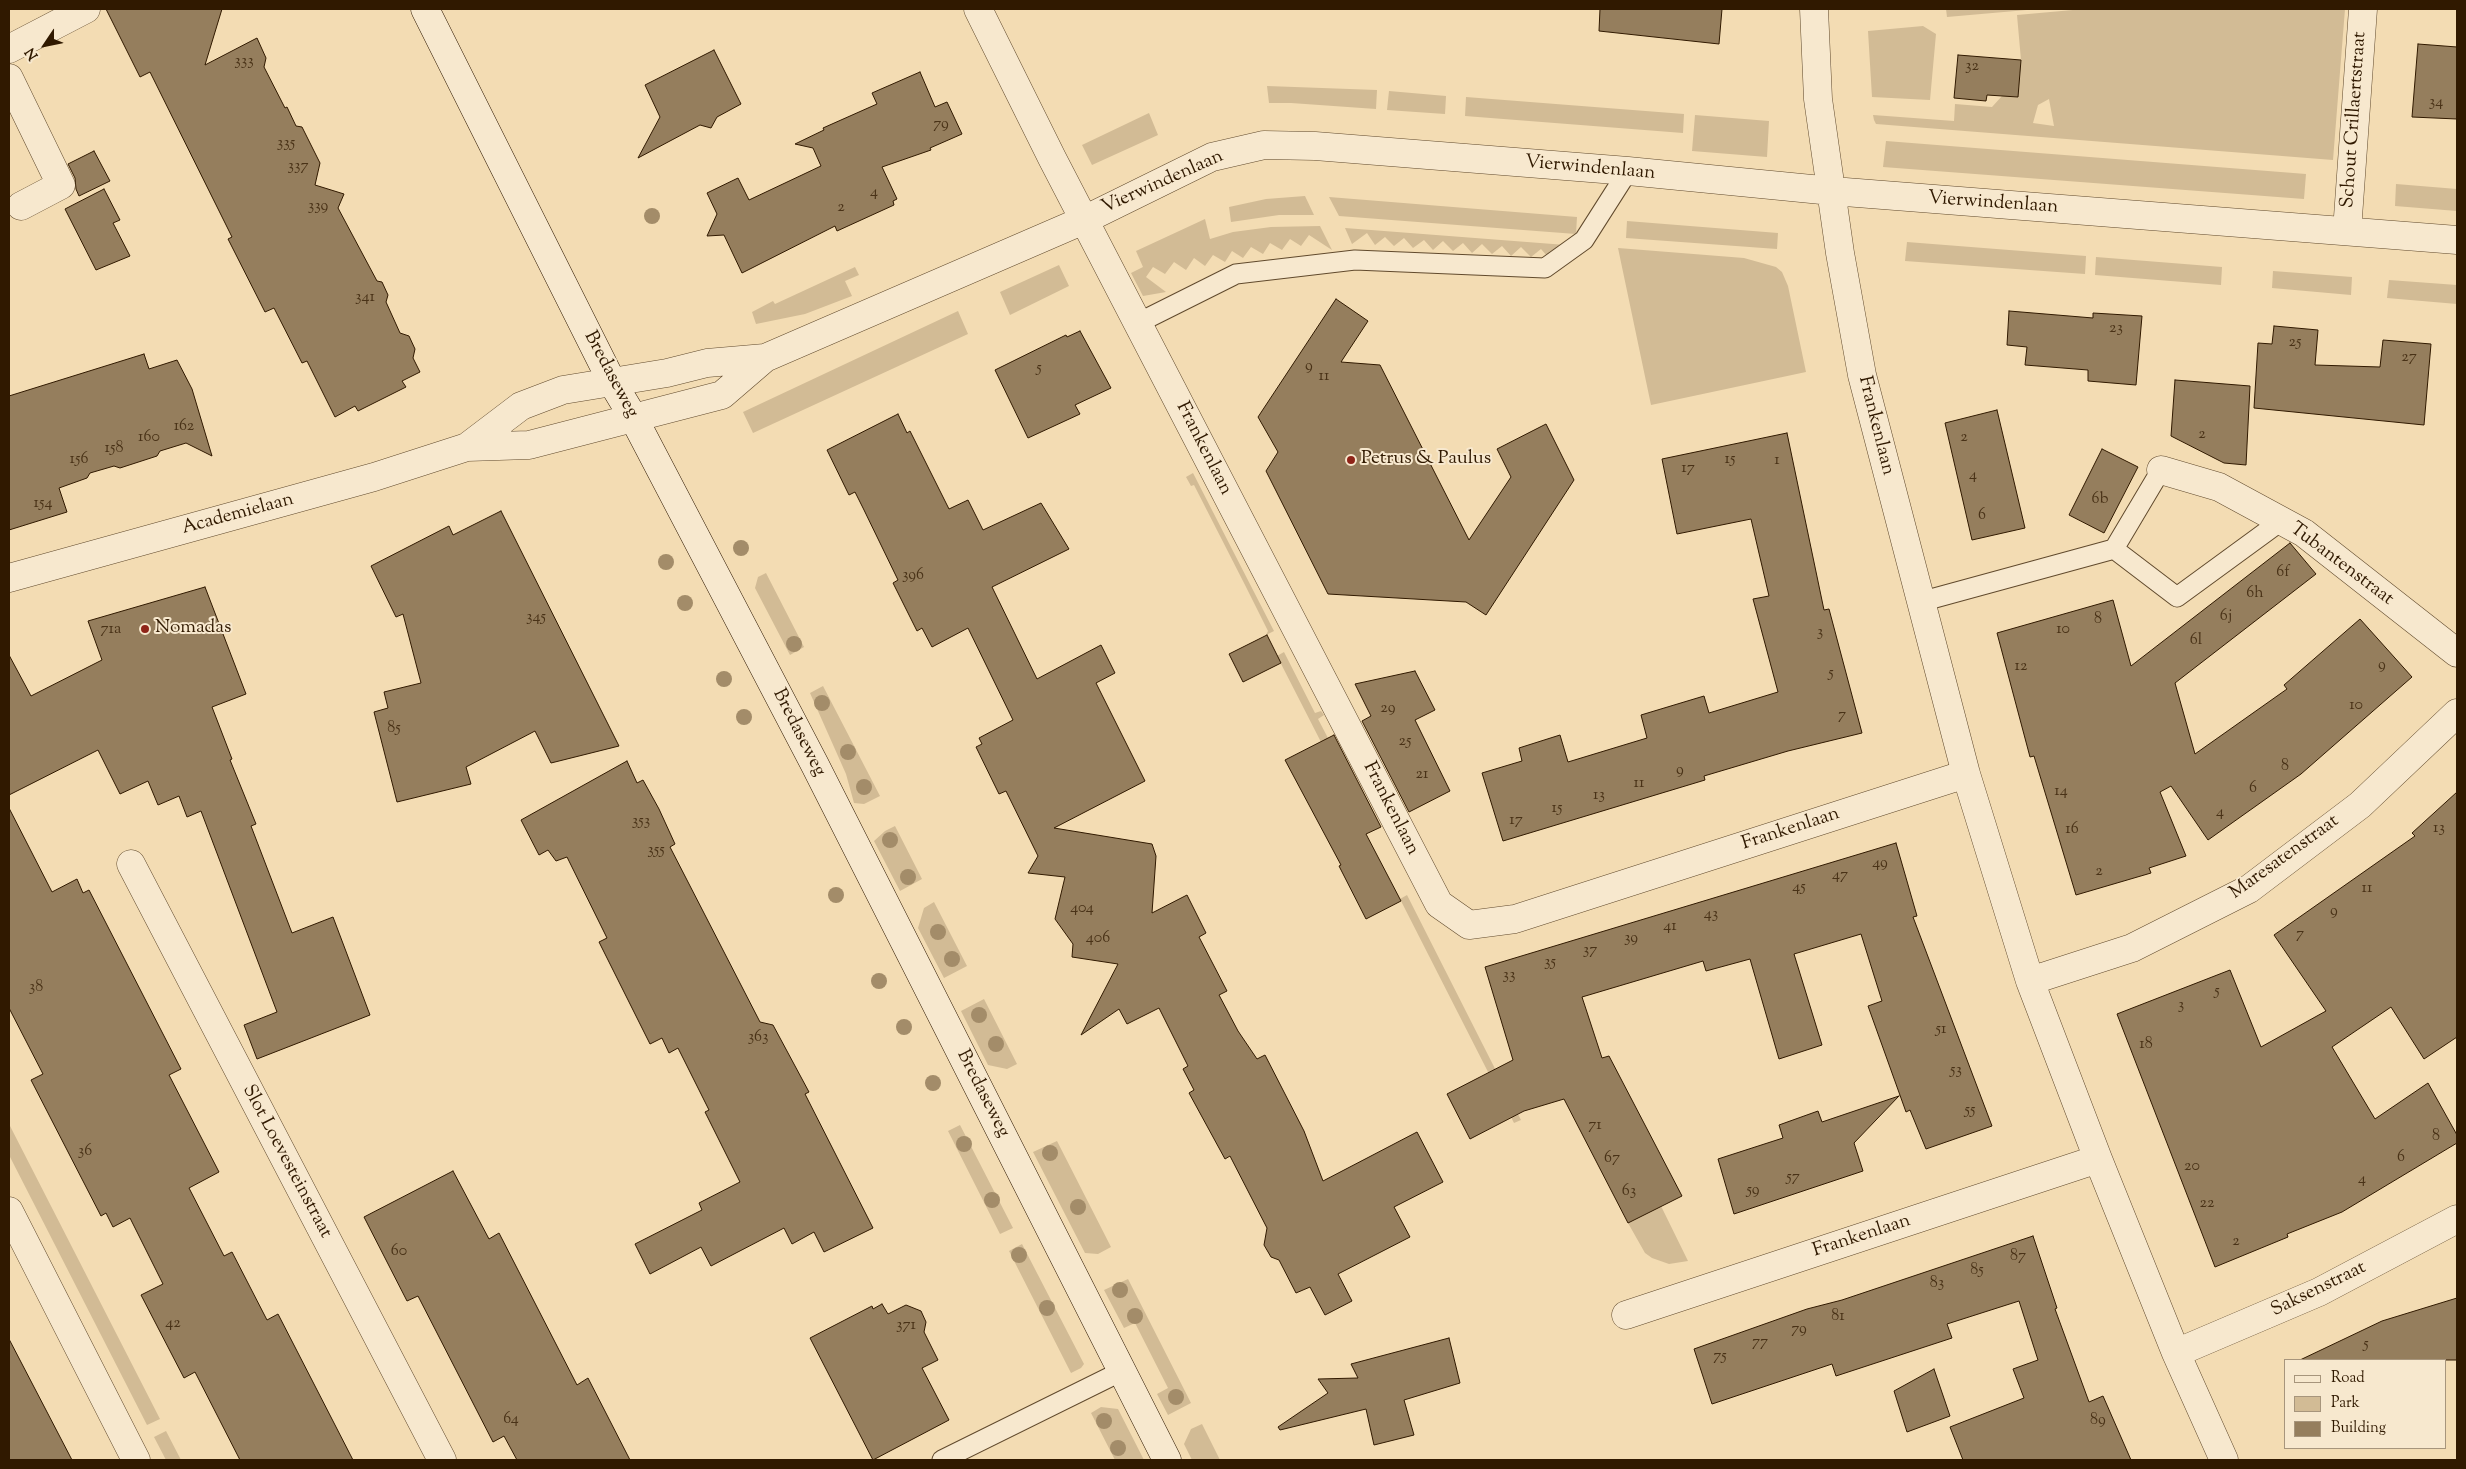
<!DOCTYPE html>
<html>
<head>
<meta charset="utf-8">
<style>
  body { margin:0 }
  #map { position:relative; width:2466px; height:1469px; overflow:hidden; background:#f3dcb3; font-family:"Sorts Mill Goudy",serif }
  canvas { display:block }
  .frame { position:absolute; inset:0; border:10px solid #301900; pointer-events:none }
  .legend { position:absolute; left:2284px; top:1359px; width:162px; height:90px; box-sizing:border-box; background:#f7e8ce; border:1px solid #a7957c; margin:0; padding:6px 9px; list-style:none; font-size:15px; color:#301900 }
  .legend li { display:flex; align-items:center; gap:10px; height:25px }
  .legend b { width:25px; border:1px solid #a7957c }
  .north { position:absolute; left:20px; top:20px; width:50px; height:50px; -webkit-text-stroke:4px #f7e8ce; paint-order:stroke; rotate:236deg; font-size:14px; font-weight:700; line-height:20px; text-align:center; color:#301900 }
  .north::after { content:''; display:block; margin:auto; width:18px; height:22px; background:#301900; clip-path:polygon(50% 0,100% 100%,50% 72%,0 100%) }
</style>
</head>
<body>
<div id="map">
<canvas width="2466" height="1469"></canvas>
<div class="frame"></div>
<ul class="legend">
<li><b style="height:6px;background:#f7e8ce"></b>Road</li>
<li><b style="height:14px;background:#d2bb95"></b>Park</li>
<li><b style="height:14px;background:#957e5d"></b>Building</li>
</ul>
<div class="north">N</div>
</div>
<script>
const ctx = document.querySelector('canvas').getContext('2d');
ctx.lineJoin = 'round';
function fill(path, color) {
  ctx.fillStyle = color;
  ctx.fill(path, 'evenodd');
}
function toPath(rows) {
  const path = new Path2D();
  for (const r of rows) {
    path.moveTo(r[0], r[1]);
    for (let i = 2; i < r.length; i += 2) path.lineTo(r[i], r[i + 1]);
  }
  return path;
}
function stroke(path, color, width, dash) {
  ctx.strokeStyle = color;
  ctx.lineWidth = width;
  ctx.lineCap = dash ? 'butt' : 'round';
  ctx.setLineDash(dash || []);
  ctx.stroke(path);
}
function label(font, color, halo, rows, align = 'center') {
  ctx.font = font + ' "Sorts Mill Goudy",serif';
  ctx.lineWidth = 4;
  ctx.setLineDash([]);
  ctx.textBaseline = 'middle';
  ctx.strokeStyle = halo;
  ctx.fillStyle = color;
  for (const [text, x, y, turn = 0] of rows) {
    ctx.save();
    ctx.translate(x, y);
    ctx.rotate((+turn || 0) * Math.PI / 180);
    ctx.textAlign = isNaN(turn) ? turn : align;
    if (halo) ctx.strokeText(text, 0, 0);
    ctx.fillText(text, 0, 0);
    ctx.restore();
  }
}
const green = toPath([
  [1946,9,2038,9,1947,17],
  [2084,9,2345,9,2333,160,1876,124,1874,120,1873,115,1954,121,1955,104,1992,107,2002,96,2017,97,2021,60,2017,15],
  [2049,99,2054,126,2033,123,2038,105],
  [1923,26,1936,34,1930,100,1872,97,1868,31],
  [1267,86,1377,90,1376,109,1291,103,1269,103],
  [1389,91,1446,96,1445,114,1387,110],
  [1466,97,1684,114,1683,133,1465,116],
  [1149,113,1158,135,1092,165,1082,145],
  [1695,115,1769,121,1767,157,1692,151],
  [1886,141,2306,174,2304,199,1883,167],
  [2396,184,2457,189,2457,211,2395,206],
  [1305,196,1314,215,1279,215,1231,222,1229,207,1266,199],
  [1329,197,1577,217,1576,234,1339,216],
  [1205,219,1210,239,1233,232,1271,227,1320,226,1332,250,1309,235,1301,246,1290,239,1282,250,1270,243,1263,254,1251,247,1243,258,1232,251,1225,262,1213,255,1205,266,1194,258,1186,270,1174,262,1165,274,1153,267,1146,277,1166,292,1143,296,1131,273,1143,267,1136,251],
  [1627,221,1778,233,1777,249,1626,238],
  [1345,228,1566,245,1554,264,1541,249,1531,257,1521,247,1511,256,1502,246,1492,254,1482,244,1472,253,1463,243,1453,251,1443,241,1433,250,1424,240,1413,248,1404,238,1394,246,1385,237,1375,245,1367,233,1352,244],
  [1907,242,2086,256,2085,274,1905,261],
  [1618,248,1744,258,1776,267,1782,272,1788,286,1806,372,1651,405],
  [2096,257,2222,267,2221,285,2095,275],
  [1059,265,1069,286,1010,315,1000,292],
  [855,267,859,275,845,281,852,296,805,314,756,324,752,312,773,301,775,304],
  [2273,271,2352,277,2351,295,2272,288],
  [2389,280,2457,285,2457,304,2387,298],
  [958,311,968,334,753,433,743,412],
  [1193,473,1274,631,1266,635,1268,631,1245,585,1194,485,1191,486,1186,477],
  [766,573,804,647,790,655,755,588,758,577],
  [1284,652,1315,713,1321,711,1324,715,1318,719,1329,740,1322,744,1277,656],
  [823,686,880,796,864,804,854,803,846,774,810,693],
  [895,826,922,879,900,891,874,841,885,831],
  [1407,895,1521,1120,1514,1123,1401,901,1400,899],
  [934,902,967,966,944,978,918,928,924,908],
  [984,999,1017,1064,1007,1069,988,1065,961,1011],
  [9,1124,160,1419,147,1425,9,1155],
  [960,1125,1013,1228,1000,1234,948,1131],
  [1057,1141,1111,1247,1098,1254,1085,1253,1033,1152],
  [1661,1206,1688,1261,1669,1264,1652,1258,1645,1253,1628,1223],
  [1022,1244,1084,1364,1081,1368,1071,1373,1009,1251],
  [1128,1279,1191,1403,1168,1415,1157,1394,1168,1388,1135,1323,1124,1328,1104,1290],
  [1101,1407,1118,1409,1144,1460,1115,1460,1091,1413],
  [1202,1424,1220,1460,1192,1460,1184,1444,1191,1429],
  [166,1431,181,1460,166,1460,154,1437]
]);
const building = toPath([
  [106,9,222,9,205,65,257,38,266,58,264,67,285,108,287,107,296,126,302,127,320,163,315,185,344,194,338,208,377,281,382,282,388,295,386,302,400,333,409,336,415,349,413,358,420,372,402,381,406,387,358,411,355,406,335,417,307,361,302,363,274,308,265,312,228,239,232,237,150,72,140,77,106,9],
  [1600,9,1722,9,1719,44,1599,31,1600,9],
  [2418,44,2457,47,2457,119,2412,117,2418,44],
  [714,50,741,104,717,117,711,128,700,125,638,158,660,117,645,85,714,50],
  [1958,55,2021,60,2018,97,1987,95,1986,101,1954,98,1958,55],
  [920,72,935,107,947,102,962,134,930,148,931,150,882,167,897,199,893,201,894,205,837,231,835,226,742,273,724,235,707,236,717,214,707,193,738,178,749,200,821,166,813,148,795,144,824,130,823,128,877,104,872,93,920,72],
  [94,151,110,181,79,196,76,189,75,178,68,164,94,151],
  [104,189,120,220,113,223,130,256,96,270,65,209,104,189],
  [1336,299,1368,321,1341,362,1380,365,1469,540,1511,477,1497,449,1546,424,1574,480,1486,615,1466,602,1328,594,1266,471,1278,452,1258,417,1336,299],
  [2009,311,2093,318,2093,313,2142,316,2136,385,2088,381,2088,370,2025,365,2027,347,2007,345,2009,311],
  [2274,326,2318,330,2315,365,2380,367,2383,340,2431,344,2424,425,2254,408,2258,343,2272,344,2274,326],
  [1080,331,1111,388,1075,405,1080,414,1028,438,995,370,1066,335,1067,337,1080,331],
  [144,354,149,369,177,360,192,389,212,456,186,443,160,451,157,456,120,468,114,466,90,473,87,478,59,488,67,512,9,530,9,396,144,354],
  [2175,380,2250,386,2246,465,2224,463,2171,436,2175,380],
  [1997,410,2025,528,1972,540,1945,423,1997,410],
  [898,414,907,433,910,431,949,509,968,500,983,530,1041,503,1069,549,992,587,1037,679,1101,645,1115,673,1096,683,1145,781,1054,828,1152,844,1156,856,1152,913,1187,895,1206,933,1199,937,1227,991,1219,995,1238,1031,1257,1059,1265,1055,1304,1131,1323,1181,1417,1132,1443,1182,1394,1207,1410,1237,1338,1274,1352,1301,1325,1315,1310,1287,1296,1293,1279,1260,1271,1257,1264,1245,1267,1228,1230,1156,1225,1159,1189,1093,1194,1090,1183,1069,1188,1066,1159,1008,1127,1024,1119,1009,1081,1035,1118,964,1072,957,1073,944,1055,919,1065,877,1028,873,1038,856,1006,791,999,794,976,747,982,744,979,738,1013,720,968,628,932,647,922,628,917,631,893,583,898,580,864,510,855,492,849,495,827,450,898,414],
  [1787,433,1824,610,1829,609,1862,733,1788,751,1704,776,1705,780,1503,841,1482,773,1522,761,1519,748,1560,735,1568,762,1647,738,1641,715,1704,696,1709,713,1778,692,1753,599,1769,596,1751,519,1677,534,1662,459,1787,433],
  [2102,449,2138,467,2104,533,2069,515,2102,449],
  [501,511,619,746,551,763,535,731,466,767,471,784,397,802,374,712,388,708,384,692,421,683,403,614,396,617,371,566,449,526,453,535,501,511],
  [2290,543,2316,574,2175,683,2195,754,2287,689,2284,685,2360,619,2412,677,2301,774,2208,840,2171,786,2160,792,2186,856,2149,868,2151,873,2076,895,2034,756,2030,757,1997,633,2113,600,2131,666,2290,543],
  [205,587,246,694,212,707,232,759,230,760,256,824,251,826,292,933,333,917,370,1015,257,1059,244,1025,277,1012,201,811,187,817,179,796,158,805,148,781,120,794,98,750,9,795,9,655,31,696,102,660,88,621,205,587],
  [1267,635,1281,663,1243,682,1229,654,1267,635],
  [1415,671,1435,710,1415,720,1450,791,1409,812,1362,721,1371,716,1355,684,1415,671],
  [1334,735,1381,827,1366,834,1401,901,1366,919,1339,866,1341,865,1285,760,1334,735],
  [627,761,637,783,643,780,659,809,675,844,670,847,760,1022,773,1025,809,1092,805,1094,873,1228,824,1252,814,1232,792,1244,784,1228,711,1266,701,1247,650,1274,635,1244,702,1210,699,1203,740,1182,705,1112,709,1110,678,1048,669,1053,662,1038,650,1044,599,942,607,938,567,857,556,861,548,850,539,855,521,820,627,761],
  [2457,792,2457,1037,2424,1059,2391,1007,2332,1047,2375,1119,2428,1083,2457,1135,2457,1143,2342,1212,2287,1234,2288,1237,2215,1267,2117,1014,2230,970,2261,1047,2326,1011,2274,935,2415,836,2412,833,2457,792],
  [9,808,52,892,77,879,83,893,89,890,181,1069,169,1075,219,1172,189,1188,224,1256,232,1252,267,1320,278,1314,353,1460,240,1460,195,1372,184,1378,141,1295,163,1284,130,1218,113,1227,106,1213,101,1216,31,1080,43,1074,9,1008,9,808],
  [1896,843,1917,916,1913,917,1992,1126,1926,1149,1910,1110,1906,1112,1868,1006,1882,1001,1861,934,1794,954,1822,1045,1779,1059,1750,959,1706,971,1703,961,1582,997,1602,1058,1609,1056,1682,1196,1628,1223,1564,1099,1524,1111,1470,1139,1447,1094,1513,1060,1485,967,1896,843],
  [1899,1096,1854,1143,1863,1171,1734,1214,1718,1159,1783,1138,1779,1125,1818,1111,1822,1122,1899,1096],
  [453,1171,489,1239,499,1233,577,1385,588,1378,630,1460,517,1460,504,1436,493,1442,418,1296,407,1301,364,1217,453,1171],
  [2033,1236,2057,1308,2055,1309,2089,1402,2103,1396,2131,1460,1963,1460,1950,1427,2024,1398,2013,1369,2038,1360,2019,1301,1947,1324,1952,1338,1836,1376,1832,1364,1712,1404,1694,1349,1807,1309,1842,1300,2033,1236],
  [2457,1298,2457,1360,2300,1360,2382,1321,2457,1298],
  [882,1304,888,1314,906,1305,921,1311,926,1322,924,1332,938,1360,922,1368,949,1420,873,1460,810,1338,872,1306,873,1309,882,1304],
  [1449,1338,1460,1383,1404,1400,1414,1435,1374,1445,1366,1409,1280,1430,1278,1427,1328,1393,1318,1379,1358,1378,1351,1364,1449,1338],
  [9,1339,72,1460,9,1460,9,1339],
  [1934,1369,1950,1416,1907,1432,1894,1391,1934,1369]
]);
const lane = toPath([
  [1138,323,1236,274,1355,260,1545,268,1584,240,1628,171],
  [2114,549,2177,597,2281,521],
  [1920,602,2114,549,2161,470],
  [942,1460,1122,1371]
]);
const street = toPath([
  [978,9,1052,158,1439,904,1469,925,1515,919,1966,774],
  [1814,9,1818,99,1840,253,1862,375,1966,774,2030,981,2098,1159,2176,1353,2224,1460],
  [9,49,86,9],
  [9,78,61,185,21,206],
  [2347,231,2363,9],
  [467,447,521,406,563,390,667,373,707,363,765,358],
  [2161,470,2219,487,2304,533,2457,653],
  [9,578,374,477,467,447,529,445,722,395,765,358,1084,220,1212,157,1264,145,1315,146,1628,171,1832,191,2457,240],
  [131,864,442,1460],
  [2030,981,2132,948,2249,889,2360,805,2457,713],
  [9,1211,136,1460],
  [1626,1315,2098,1159],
  [2176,1353,2319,1292,2457,1219]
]);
const secondary = toPath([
  [425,9,612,382,633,417,815,765,1167,1460]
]);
const trees = [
  [652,216],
  [741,548],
  [666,562],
  [685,603],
  [794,644],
  [724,679],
  [822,703],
  [744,717],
  [848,752],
  [864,787],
  [890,840],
  [908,877],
  [836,895],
  [938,932],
  [952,959],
  [879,981],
  [979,1015],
  [904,1027],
  [996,1044],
  [933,1083],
  [964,1144],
  [1050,1153],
  [992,1200],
  [1078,1207],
  [1019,1255],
  [1120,1290],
  [1047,1308],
  [1135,1316],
  [1176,1397],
  [1104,1421],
  [1118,1448]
];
const markers = [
  [1351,460,5,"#8f2418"],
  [145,629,5,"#8f2418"]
];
const numberNames = [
  ["333",244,62],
  ["32",1972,67],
  ["34",2436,103],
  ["79",941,125],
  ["335",286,144],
  ["337",298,167],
  ["4",874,193],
  ["339",318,207],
  ["2",841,208],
  ["341",365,298],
  ["23",2116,329],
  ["25",2295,343],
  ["27",2409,358],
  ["9",1309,367],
  ["5",1039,369],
  ["11",1324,377],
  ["162",184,427],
  ["2",2202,435],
  ["160",149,438],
  ["2",1964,438],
  ["158",114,449],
  ["156",79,460],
  ["15",1730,460],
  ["1",1777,461],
  ["17",1688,469],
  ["4",1973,476],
  ["6b",2100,500],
  ["154",43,504],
  ["6",1982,516],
  ["6f",2283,573],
  ["396",913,576],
  ["6h",2255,594],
  ["6j",2226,617],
  ["345",536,618],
  ["8",2098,620],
  ["71a",111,630],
  ["10",2063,630],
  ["3",1820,633],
  ["6l",2196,641],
  ["9",2382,666],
  ["12",2021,667],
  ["5",1831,674],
  ["10",2356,706],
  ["29",1388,709],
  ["7",1842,716],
  ["85",394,729],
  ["25",1405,742],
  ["8",2285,767],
  ["9",1680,771],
  ["21",1422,775],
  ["11",1639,784],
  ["6",2253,789],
  ["14",2061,792],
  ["13",1599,796],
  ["15",1557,809],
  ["4",2220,813],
  ["17",1516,821],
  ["353",641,822],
  ["13",2439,829],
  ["16",2072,830],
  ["355",656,851],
  ["49",1880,864],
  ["2",2099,872],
  ["47",1840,876],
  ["45",1799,888],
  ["11",2367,889],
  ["404",1082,909],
  ["9",2334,912],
  ["43",1711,915],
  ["41",1670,927],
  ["7",2300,935],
  ["406",1098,939],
  ["39",1631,939],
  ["37",1590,951],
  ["35",1550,963],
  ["33",1509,976],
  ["38",36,988],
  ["5",2217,992],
  ["3",2181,1006],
  ["51",1941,1030],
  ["363",758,1038],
  ["18",2146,1045],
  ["53",1956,1071],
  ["55",1970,1111],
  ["71",1595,1126],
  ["8",2436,1137],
  ["36",85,1152],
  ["6",2401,1158],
  ["67",1612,1159],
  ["20",2192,1167],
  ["57",1793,1178],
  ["4",2362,1180],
  ["59",1753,1191],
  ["63",1629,1192],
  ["22",2207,1204],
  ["2",2236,1242],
  ["60",399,1252],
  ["87",2018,1257],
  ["85",1977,1271],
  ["83",1937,1284],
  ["81",1838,1317],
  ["42",173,1324],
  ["371",906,1326],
  ["79",1799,1330],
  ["77",1760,1343],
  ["5",2366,1345],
  ["75",1720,1357],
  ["64",511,1420],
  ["89",2098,1421]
];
const streetNames = [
  ["Schout Crillaertstraat",2355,120,-86],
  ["Vierwindenlaan",1590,169,5],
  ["Vierwindenlaan",1163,183,-24],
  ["Vierwindenlaan",1993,204,4],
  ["Bredaseweg",610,375,62],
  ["Frankenlaan",1875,426,76],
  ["Frankenlaan",1203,449,63],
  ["Academielaan",238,515,-15],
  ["Tubantenstraat",2341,565,37],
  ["Bredaseweg",798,733,63],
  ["Frankenlaan",1390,809,63],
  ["Frankenlaan",1791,830,-18],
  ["Maresatenstraat",2285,858,-36],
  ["Bredaseweg",982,1094,63],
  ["Slot Loevesteinstraat",286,1162,62],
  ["Frankenlaan",1862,1237,-18],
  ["Saksenstraat",2319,1290,-26]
];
const poiNames = [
  ["Petrus & Paulus",1361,460],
  ["Nomadas",155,629]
];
fill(green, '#d2bb95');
fill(building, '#957e5d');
stroke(building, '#301900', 1);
stroke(lane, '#614a2d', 21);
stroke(street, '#614a2d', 29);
stroke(secondary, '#301900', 29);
stroke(lane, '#f7e8ce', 19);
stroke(street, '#f7e8ce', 28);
stroke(secondary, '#f7e8ce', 28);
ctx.fillStyle = '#a38c69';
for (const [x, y] of trees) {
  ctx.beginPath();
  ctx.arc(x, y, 8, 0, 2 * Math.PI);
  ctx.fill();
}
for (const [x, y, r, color] of markers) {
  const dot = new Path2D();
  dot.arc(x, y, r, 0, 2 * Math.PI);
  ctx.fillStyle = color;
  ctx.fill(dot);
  stroke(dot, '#f7e8ce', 2);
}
label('16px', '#493217', null, numberNames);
label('19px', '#301900', '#f7e8ce', streetNames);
label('19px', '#301900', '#f7e8ce', poiNames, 'left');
</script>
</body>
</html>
